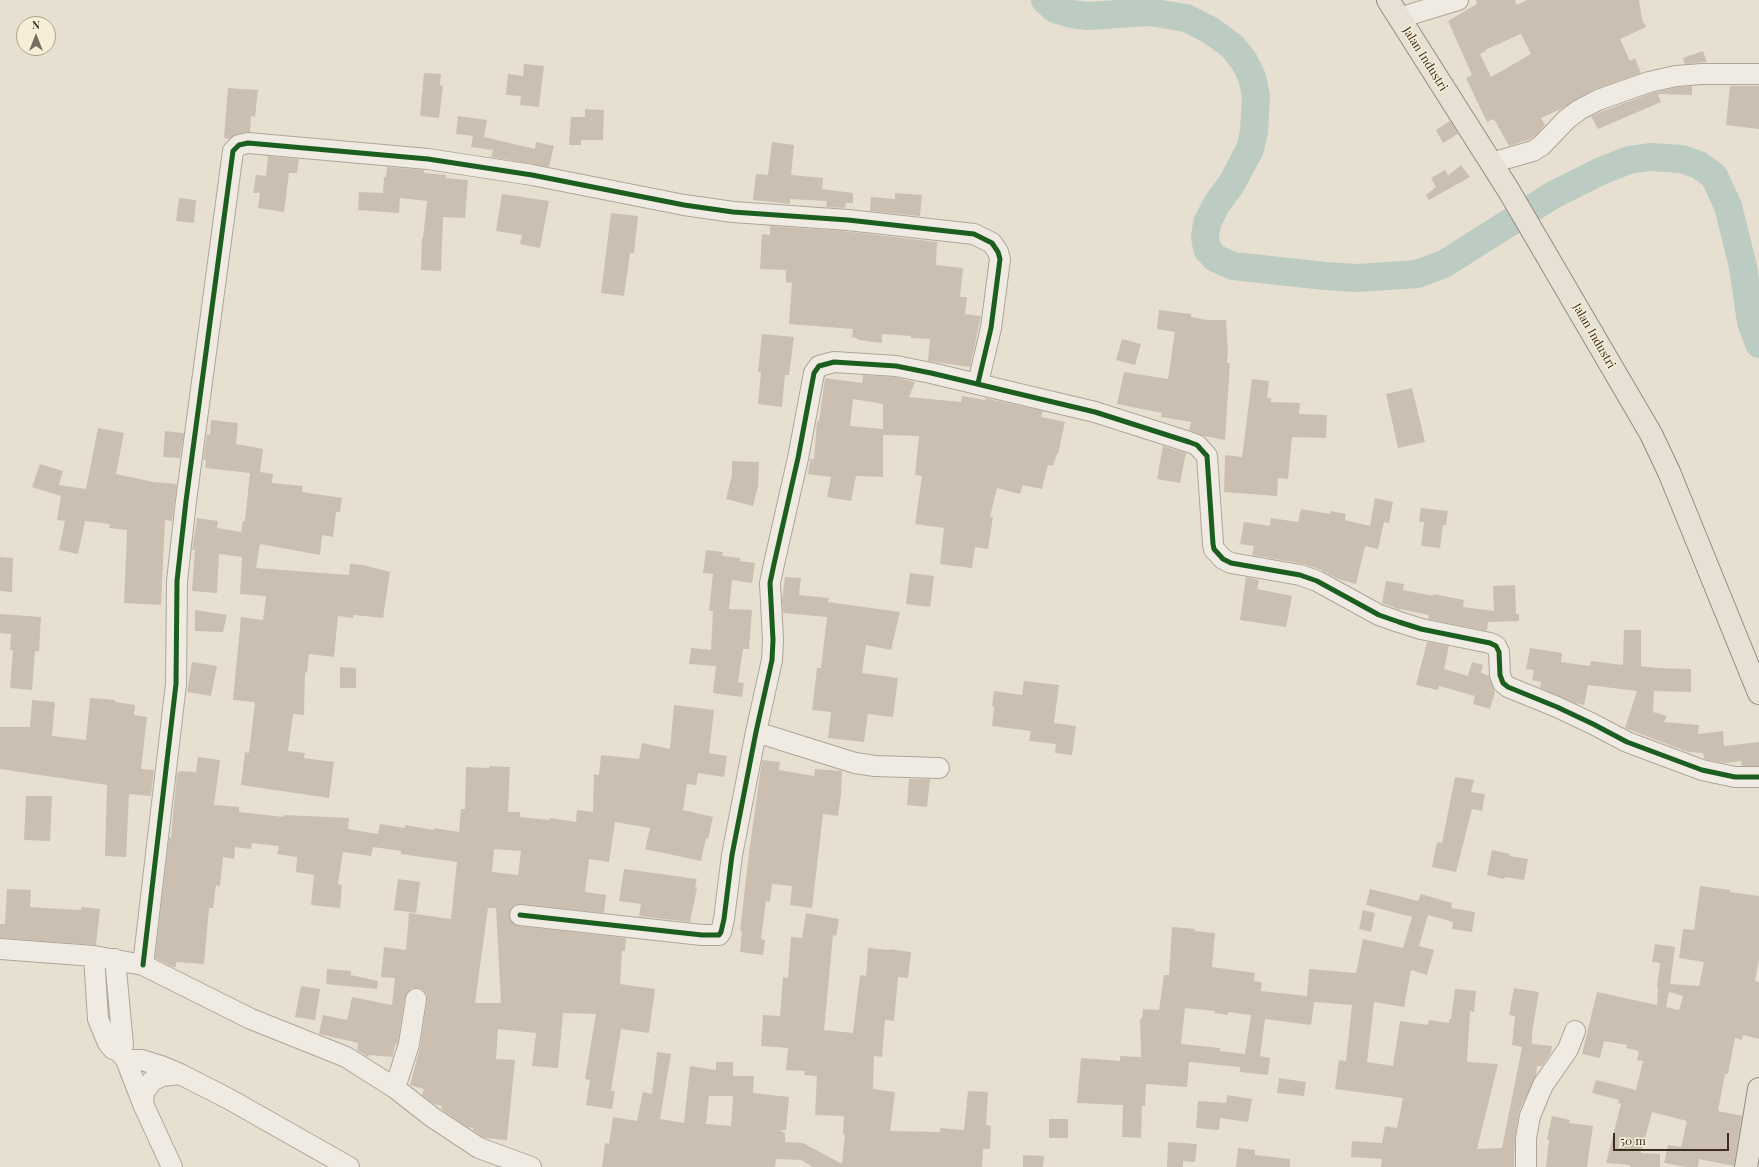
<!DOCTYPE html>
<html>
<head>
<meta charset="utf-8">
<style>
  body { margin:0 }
  #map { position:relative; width:1759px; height:1167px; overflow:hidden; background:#e7e0d1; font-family:"Playfair Display",serif }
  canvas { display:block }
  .north { position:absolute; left:16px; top:16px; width:40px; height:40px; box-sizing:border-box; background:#f7eed8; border:1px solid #ada18e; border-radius:50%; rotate:0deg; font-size:11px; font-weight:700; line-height:16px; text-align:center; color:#3d2e20 }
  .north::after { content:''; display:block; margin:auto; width:14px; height:18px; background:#786c5e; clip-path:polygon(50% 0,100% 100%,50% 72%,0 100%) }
  .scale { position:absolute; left:1613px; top:1133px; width:116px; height:18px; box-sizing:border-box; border:2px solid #3d2e20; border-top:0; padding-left:5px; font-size:12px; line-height:14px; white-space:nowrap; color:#3d2e20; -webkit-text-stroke:3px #f7eed8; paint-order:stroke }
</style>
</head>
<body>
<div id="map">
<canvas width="1759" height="1167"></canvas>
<div class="north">N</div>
<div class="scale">50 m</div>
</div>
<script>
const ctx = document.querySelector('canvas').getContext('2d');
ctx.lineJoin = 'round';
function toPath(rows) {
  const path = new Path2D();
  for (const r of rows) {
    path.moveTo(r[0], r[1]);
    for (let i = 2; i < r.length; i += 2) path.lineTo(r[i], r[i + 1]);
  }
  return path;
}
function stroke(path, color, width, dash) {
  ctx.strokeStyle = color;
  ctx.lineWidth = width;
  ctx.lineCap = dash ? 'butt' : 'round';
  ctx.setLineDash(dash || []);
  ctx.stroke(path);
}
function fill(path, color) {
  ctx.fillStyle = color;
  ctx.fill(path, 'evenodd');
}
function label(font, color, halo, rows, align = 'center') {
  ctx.font = font + ' "Playfair Display",serif';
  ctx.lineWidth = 3;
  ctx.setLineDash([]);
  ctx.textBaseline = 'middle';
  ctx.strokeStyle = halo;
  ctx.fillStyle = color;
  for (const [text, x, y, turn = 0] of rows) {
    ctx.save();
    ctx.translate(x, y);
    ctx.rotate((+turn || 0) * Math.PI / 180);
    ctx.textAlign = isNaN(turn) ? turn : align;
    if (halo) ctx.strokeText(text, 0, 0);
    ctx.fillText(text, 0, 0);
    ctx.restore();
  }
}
const river = toPath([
  [1045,0,1055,9,1071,14,1088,16,1148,12,1186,18,1210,30,1232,46,1244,61,1252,77,1256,96,1254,132,1250,149,1232,183,1216,205,1207,223,1205,237,1207,249,1215,258,1233,266,1325,276,1358,278,1417,274,1444,264,1553,195,1601,171,1629,160,1650,157,1682,159,1699,165,1714,176,1728,206,1743,267,1751,322,1759,344]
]);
const building = toPath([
  [1476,0,1515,0,1517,5,1527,0,1639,0,1642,19,1646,27,1620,39,1630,61,1635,58,1641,73,1593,90,1563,108,1541,118,1545,125,1534,137,1528,140,1509,146,1494,119,1487,122,1476,99,1466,78,1472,75,1448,21,1477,4],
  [1521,34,1531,54,1491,77,1480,54,1486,51,1485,50],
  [1703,51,1707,62,1685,64,1683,58],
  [524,64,544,66,539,107,520,105,521,96,506,95,508,74,523,76],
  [424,73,441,74,440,85,443,86,439,118,420,116],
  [1692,86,1692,95,1658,94,1661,102,1598,129,1591,116,1603,111,1652,93,1678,87],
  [1730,86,1759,86,1759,129,1726,125],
  [228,88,258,90,255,117,251,116,250,132,237,134,229,139,224,138],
  [585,109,604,110,603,140,581,140,581,145,569,145,571,117,585,117],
  [458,116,487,120,484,137,535,149,536,142,554,146,549,167,491,157,493,150,471,147,473,136,456,134],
  [1450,121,1458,134,1443,143,1436,130],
  [772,142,794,145,791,175,823,178,822,189,853,193,853,203,846,203,845,208,826,207,827,201,790,199,790,204,753,200,756,174,768,175],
  [268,156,299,159,297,173,289,173,284,212,258,208,260,193,253,193,256,175,266,176],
  [1461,165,1470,177,1429,200,1426,195,1436,187,1431,178,1445,170,1448,176],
  [387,167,424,170,424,173,446,175,446,178,468,180,465,218,443,217,441,271,421,270,422,238,423,238,427,201,400,198,399,213,358,210,359,192,383,193,384,177,386,177],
  [895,193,922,195,920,216,870,211,871,197,895,199],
  [502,194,549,201,540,248,520,244,522,235,496,231],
  [179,198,196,200,194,223,176,221],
  [611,213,638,216,634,253,630,253,624,296,601,293],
  [770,226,843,231,937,242,936,265,963,268,960,297,967,297,965,314,981,316,970,367,928,361,930,339,911,338,911,336,882,334,882,343,859,340,856,338,852,337,853,329,789,324,792,283,786,282,786,270,760,269,762,234,770,235],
  [1159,310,1191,314,1191,317,1207,320,1226,320,1228,351,1227,363,1230,363,1225,440,1204,436,1189,430,1191,422,1161,417,1162,413,1117,404,1124,372,1168,379,1175,332,1157,329],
  [762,334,794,337,789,375,785,375,782,407,758,404,761,372,758,372],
  [1122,339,1141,344,1135,365,1116,360],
  [863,375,894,377,915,382,909,397,961,402,962,396,985,400,985,398,1043,411,1041,417,1065,422,1058,454,1057,454,1053,466,1048,465,1042,489,1023,485,1020,494,997,488,990,517,993,517,988,549,975,547,972,568,940,564,944,528,915,524,922,476,915,475,919,436,883,435,883,477,856,476,851,501,827,497,831,477,808,474,810,459,814,459,817,421,819,421,825,378,862,383],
  [853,399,883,404,883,429,850,426],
  [1252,379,1269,381,1267,398,1271,398,1271,402,1300,403,1299,414,1327,415,1326,438,1292,437,1288,479,1278,478,1277,496,1224,492,1225,455,1242,457],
  [1412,388,1425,442,1398,448,1386,394],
  [211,420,238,423,236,444,263,449,260,472,273,474,272,483,303,486,302,492,342,498,340,512,336,512,333,537,322,535,320,555,260,544,256,568,349,575,350,564,363,565,390,572,383,618,354,615,353,618,338,616,334,657,309,654,307,673,305,672,304,715,293,714,288,751,305,753,304,758,334,762,329,798,241,785,245,752,249,753,255,702,233,700,241,617,263,620,266,596,240,594,242,557,219,554,217,593,192,591,195,550,192,550,197,518,218,521,217,528,241,532,243,521,245,521,250,473,205,468,206,460,203,460,207,434,210,435],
  [98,428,124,433,116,474,153,482,177,484,172,521,165,520,161,605,124,603,127,530,109,528,110,524,85,521,78,554,59,550,65,521,57,520,61,496,32,487,40,464,63,471,59,485,86,489],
  [165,431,184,433,180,458,163,457],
  [1163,446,1186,453,1180,483,1157,479],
  [732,461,759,462,758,486,753,506,726,499,732,475],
  [1375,498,1393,502,1389,523,1384,522,1378,549,1365,546,1356,584,1338,579,1321,570,1304,564,1252,555,1254,546,1240,544,1244,522,1270,526,1271,518,1298,522,1301,509,1330,514,1330,511,1346,514,1345,520,1370,526],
  [1421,508,1448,511,1446,525,1443,525,1440,548,1421,546,1424,522,1419,522],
  [706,550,723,552,722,556,740,558,740,561,755,563,752,583,732,580,729,609,752,610,749,649,743,649,738,682,744,683,742,697,713,693,716,666,689,664,691,648,711,650,713,611,709,611,713,574,703,573],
  [0,557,13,558,12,592,0,591],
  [910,573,934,576,930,607,906,604],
  [785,577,801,578,799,595,829,598,828,602,900,612,891,650,866,645,862,673,898,678,893,717,868,714,864,742,828,738,831,712,812,710,817,668,821,668,827,617,783,613,782,600],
  [1246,577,1259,580,1257,589,1292,596,1286,627,1240,620],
  [1386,581,1404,584,1403,590,1433,596,1433,594,1464,600,1463,607,1494,611,1493,586,1515,585,1516,614,1519,614,1519,621,1488,622,1487,631,1428,619,1429,615,1400,609,1400,610,1382,603],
  [195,610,227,615,223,632,195,631],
  [0,614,41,617,39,651,35,651,32,690,10,688,13,650,10,650,11,634,0,633],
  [1624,630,1641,630,1641,666,1656,668,1691,669,1691,692,1654,691,1653,712,1667,716,1664,722,1699,725,1698,734,1723,731,1724,746,1759,742,1759,766,1742,766,1741,761,1724,763,1705,759,1704,758,1703,753,1688,752,1625,728,1637,691,1588,685,1584,705,1575,703,1540,688,1541,682,1532,680,1534,670,1526,669,1530,648,1562,653,1561,662,1590,666,1591,661,1623,665],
  [1427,642,1449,646,1444,669,1468,676,1472,662,1483,665,1481,673,1489,676,1495,692,1490,709,1473,704,1475,696,1439,686,1438,690,1416,685],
  [192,662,217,666,211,696,187,692],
  [340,667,356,668,356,688,340,688],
  [1024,681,1059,685,1054,723,1076,726,1072,755,1055,753,1056,744,1029,741,1031,731,992,726,994,707,992,706,994,691,1022,695],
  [90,698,115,700,115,702,135,705,134,715,147,717,141,769,154,770,151,796,129,794,126,857,105,856,107,785,0,769,0,727,30,727,32,700,55,702,52,736,86,740],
  [674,705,714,710,709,753,727,756,724,777,698,773,696,785,687,784,683,810,713,817,708,839,706,838,701,861,645,849,650,828,615,822,609,862,589,859,585,892,606,895,604,913,521,904,515,905,511,908,509,913,510,920,514,924,519,926,626,938,625,951,622,951,620,984,655,989,649,1033,621,1029,611,1091,615,1091,612,1109,586,1105,590,1080,585,1079,596,1014,563,1013,558,1068,532,1066,536,1033,498,1029,496,1059,515,1060,507,1140,484,1138,473,1130,473,1128,467,1127,441,1109,442,1106,434,1104,422,1095,424,1089,410,1085,420,1047,427,1001,427,995,423,990,417,988,412,988,407,992,405,997,398,1041,397,1045,395,1044,393,1057,369,1055,368,1057,357,1050,358,1043,319,1034,323,1015,347,1020,352,997,392,1005,395,978,381,977,384,947,406,950,409,913,451,919,457,862,401,854,401,851,373,847,371,856,343,852,338,884,342,885,340,908,311,905,314,875,296,872,297,857,277,854,279,846,252,843,251,849,235,847,234,859,223,857,220,886,216,885,213,908,209,908,204,964,176,962,176,967,173,967,155,958,169,838,171,838,177,772,179,773,179,771,196,772,198,757,220,760,214,805,239,807,239,812,284,817,284,815,349,818,348,829,378,834,380,824,405,828,405,825,434,830,434,828,459,832,461,809,465,809,466,767,489,768,489,766,510,767,508,812,520,812,520,817,550,820,550,818,576,822,577,810,593,812,594,774,599,775,601,755,639,759,642,743,670,749],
  [494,849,521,851,518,875,492,872],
  [488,908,496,908,501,1003,475,1003],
  [762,760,780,762,779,770,814,776,815,769,842,771,841,794,838,816,823,814,812,908,790,905,792,886,772,884,770,902,766,901,761,939,765,940,763,955,740,952,742,931,740,931,749,853],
  [1455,777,1474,780,1471,792,1485,794,1482,811,1472,809,1456,872,1432,867,1437,842,1442,843],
  [909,779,930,779,927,807,907,805],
  [26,796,52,796,50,841,24,840],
  [1492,850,1510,854,1510,856,1528,859,1524,880,1505,877,1504,879,1487,875],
  [624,869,697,879,695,887,697,888,690,922,639,916,641,904,619,901],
  [398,879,420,882,416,913,394,910],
  [1700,886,1730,890,1730,892,1759,896,1759,959,1755,981,1759,982,1759,1039,1743,1035,1742,1040,1735,1038,1728,1074,1725,1074,1718,1111,1742,1116,1734,1166,1699,1159,1698,1167,1687,1167,1664,1163,1668,1145,1681,1147,1687,1121,1652,1112,1641,1153,1660,1154,1660,1167,1630,1167,1630,1165,1606,1163,1621,1104,1618,1103,1619,1100,1592,1093,1596,1080,1636,1090,1643,1061,1637,1060,1639,1051,1626,1048,1627,1045,1604,1041,1600,1058,1582,1054,1597,992,1657,1005,1658,988,1657,988,1660,963,1652,962,1655,944,1675,947,1670,984,1699,986,1704,962,1679,958,1683,929,1694,930],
  [1669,992,1683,996,1679,1010,1666,1007],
  [7,889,31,890,30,907,81,910,81,907,100,909,96,945,0,938,0,924,5,924],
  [1370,889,1418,901,1421,894,1452,903,1451,908,1475,912,1472,932,1452,929,1453,922,1428,915,1419,946,1434,950,1427,975,1411,970,1404,1007,1374,1002,1367,1062,1393,1066,1400,1021,1428,1025,1429,1020,1449,1023,1449,1019,1451,1019,1455,989,1476,991,1474,1012,1470,1011,1467,1062,1498,1064,1477,1149,1502,1148,1522,1047,1512,1045,1515,1016,1509,1015,1514,988,1539,992,1532,1032,1532,1044,1552,1046,1551,1053,1542,1066,1537,1066,1536,1076,1519,1112,1515,1138,1514,1167,1381,1167,1382,1159,1351,1157,1352,1141,1382,1143,1385,1126,1397,1128,1403,1098,1335,1089,1339,1060,1346,1061,1352,1005,1314,1002,1311,1025,1265,1019,1260,1056,1270,1058,1268,1075,1240,1072,1240,1067,1189,1062,1187,1087,1146,1084,1145,1106,1142,1106,1141,1138,1122,1137,1123,1105,1077,1103,1081,1058,1120,1061,1120,1056,1141,1057,1140,1019,1142,1019,1143,1009,1159,1010,1164,975,1169,975,1172,927,1195,929,1194,931,1215,933,1212,967,1255,973,1254,981,1262,982,1261,991,1307,996,1309,969,1356,973,1363,939,1403,948,1412,917,1366,905],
  [1185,1008,1215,1011,1214,1013,1228,1015,1228,1012,1251,1015,1245,1054,1220,1051,1220,1048,1181,1044],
  [1363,910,1375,913,1371,932,1359,929],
  [806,913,839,919,836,936,833,935,824,1030,853,1033,860,975,866,976,868,948,889,950,889,949,911,952,908,978,898,977,894,1021,885,1020,882,1057,874,1056,873,1089,895,1092,890,1131,940,1132,940,1128,964,1130,968,1091,988,1092,986,1125,991,1126,990,1149,983,1149,982,1167,813,1167,801,1160,776,1159,775,1167,602,1167,605,1143,609,1144,613,1117,637,1121,643,1092,652,1094,657,1052,671,1054,660,1119,684,1123,690,1066,716,1070,716,1062,733,1062,733,1076,754,1076,753,1093,789,1097,786,1130,779,1130,785,1133,785,1142,803,1143,842,1164,845,1134,843,1134,844,1116,815,1115,817,1076,804,1075,805,1071,786,1070,788,1048,761,1046,763,1015,780,1016,783,977,788,978,791,937,802,938],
  [709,1096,733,1096,731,1126,706,1124],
  [327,969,351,971,351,975,378,981,377,989,326,984],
  [301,986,320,989,315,1020,295,1017],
  [1279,1078,1306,1082,1304,1096,1277,1093],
  [1227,1095,1252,1099,1248,1122,1220,1118,1219,1130,1196,1128,1198,1101,1226,1103],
  [1552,1116,1570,1120,1569,1123,1593,1126,1587,1167,1546,1167,1549,1140,1547,1139],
  [1049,1119,1068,1119,1068,1138,1049,1138],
  [1168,1142,1197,1144,1195,1162,1183,1161,1183,1167,1167,1167],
  [1238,1148,1255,1150,1255,1155,1290,1159,1290,1167,1236,1167],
  [1023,1155,1044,1156,1043,1167,1023,1167]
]);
const minor = toPath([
  [1399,18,1458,0],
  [1491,163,1533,151,1541,146,1567,119,1579,110,1598,100,1649,82,1676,76,1702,74,1759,74],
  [756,732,855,763,875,766,939,768],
  [520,915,702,935,719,935,721,932,724,919,732,855,756,732,772,660,773,640,770,583,774,564,798,458,814,373,819,366,834,362,896,366,931,373,1095,412,1189,442,1197,445,1207,456,1213,544,1214,549,1223,559,1231,563,1300,575,1317,581,1379,615,1399,622,1421,629,1490,643,1496,646,1499,652,1500,675,1503,683,1508,687,1557,707,1593,724,1627,742,1702,770,1735,777,1759,777],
  [0,949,94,956,143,965,251,1019,346,1057,395,1088,432,1117,479,1148,531,1167],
  [94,956,98,1019,108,1043,113,1049,120,1052,126,1060,143,1104,172,1167],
  [115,959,123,1045,120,1052],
  [143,965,176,684,177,581,186,501,233,151,239,145,248,143,428,159,532,175,684,205,733,212,848,220,974,234,992,243,998,252,1000,259,991,328,978,383],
  [126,1060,142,1060,161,1066,180,1074,229,1099,349,1167],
  [395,1088,409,1044,416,999],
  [143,1104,144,1092,152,1081,162,1076,180,1074],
  [1526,1167,1526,1138,1530,1116,1543,1085,1568,1049,1575,1031]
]);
const major = toPath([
  [1388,0,1509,191,1651,434,1669,472,1759,693],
  [1746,1167,1759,1089]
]);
const cycleway = toPath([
  [520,915,702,935,719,935,721,932,724,919,732,855,756,732,772,660,773,640,770,583,774,564,798,458,814,373,819,366,834,362,896,366,931,373,1095,412,1189,442,1197,445,1207,456,1213,544,1214,549,1223,559,1231,563,1300,575,1317,581,1379,615,1399,622,1421,629,1490,643,1496,646,1499,652,1500,675,1503,683,1508,687,1557,707,1593,724,1627,742,1702,770,1735,777,1759,777],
  [143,965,176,684,177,581,186,501,233,151,239,145,248,143,428,159,532,175,684,205,733,212,848,220,974,234,992,243,998,252,1000,259,991,328,978,383]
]);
const streetNames = [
  ["Jalan Industri",1425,59,58],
  ["Jalan Industri",1594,336,60]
];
stroke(river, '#bcccc2', 28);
fill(building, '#cbbfb2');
stroke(minor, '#ada599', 22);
stroke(major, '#928b80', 24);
stroke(minor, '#efebe3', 20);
stroke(major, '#e6e1d4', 22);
stroke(cycleway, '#1b5e20', 5);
label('12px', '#3d2e20', '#f7eed8', streetNames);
</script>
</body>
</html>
